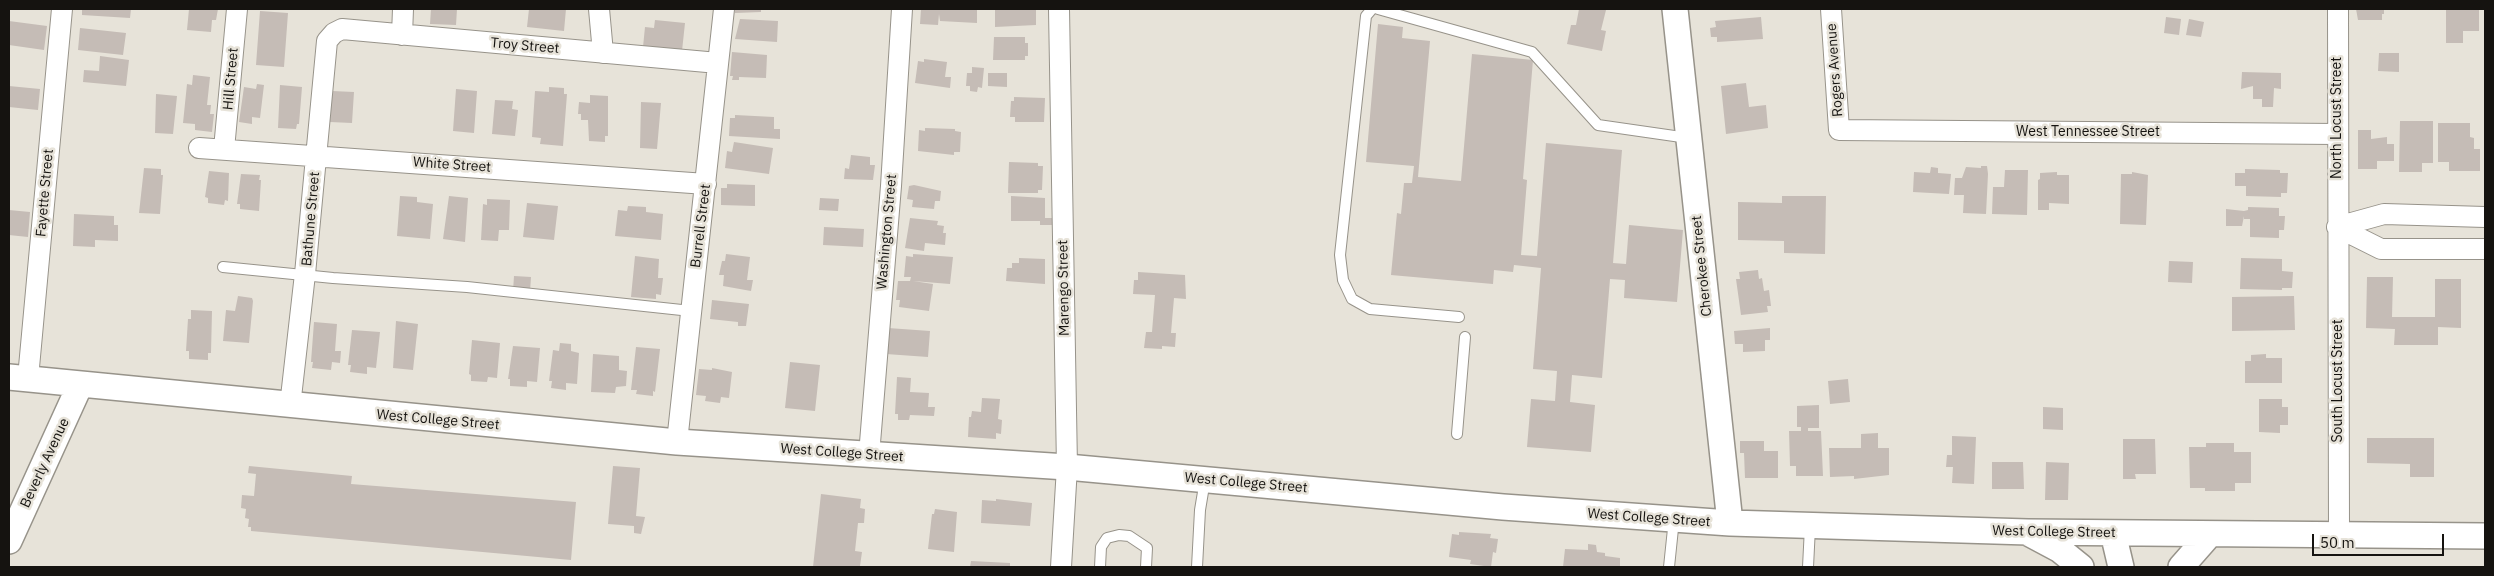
<!DOCTYPE html>
<html>
<head>
<meta charset="utf-8">
<style>
  body { margin:0 }
  #map { position:relative; width:2494px; height:576px; overflow:hidden; background:#e7e3d9; font-family:"IBM Plex Sans",sans-serif }
  canvas { display:block }
  .frame { position:absolute; inset:0; border:10px solid #151310; pointer-events:none }
  .scale { position:absolute; left:2312px; top:534px; width:132px; height:22px; box-sizing:border-box; border:2px solid #151310; border-top:0; padding-left:6px; font-size:15px; line-height:18px; white-space:nowrap; color:#151310; -webkit-text-stroke:4px #e7e3d9; paint-order:stroke }
</style>
</head>
<body>
<div id="map">
<canvas width="2494" height="576"></canvas>
<div class="frame"></div>
<div class="scale">50 m</div>
</div>
<script>
const ctx = document.querySelector('canvas').getContext('2d');
ctx.lineJoin = 'round';
function fill(path, color) {
  ctx.fillStyle = color;
  ctx.fill(path, 'evenodd');
}
function toPath(rows) {
  const path = new Path2D();
  for (const r of rows) {
    path.moveTo(r[0], r[1]);
    for (let i = 2; i < r.length; i += 2) path.lineTo(r[i], r[i + 1]);
  }
  return path;
}
function stroke(path, color, width, dash) {
  ctx.strokeStyle = color;
  ctx.lineWidth = width;
  ctx.lineCap = dash ? 'butt' : 'round';
  ctx.setLineDash(dash || []);
  ctx.stroke(path);
}
function label(font, color, halo, rows, align = 'center') {
  ctx.font = font + ' "IBM Plex Sans",sans-serif';
  ctx.lineWidth = 5;
  ctx.setLineDash([]);
  ctx.textBaseline = 'middle';
  ctx.strokeStyle = halo;
  ctx.fillStyle = color;
  for (const [text, x, y, turn = 0] of rows) {
    ctx.save();
    ctx.translate(x, y);
    ctx.rotate((+turn || 0) * Math.PI / 180);
    ctx.textAlign = isNaN(turn) ? turn : align;
    if (halo) ctx.strokeText(text, 0, 0);
    ctx.fillText(text, 0, 0);
    ctx.restore();
  }
}
const building = toPath([
  [82,9,131,9,130,18,82,15],
  [189,9,218,9,216,20,212,20,211,32,187,30],
  [431,9,457,9,456,25,430,24],
  [529,9,566,9,564,31,527,27],
  [735,9,761,9,761,12,735,13],
  [921,9,977,9,977,23,940,21,939,14,938,25,920,24],
  [995,9,1036,9,1036,25,995,27],
  [1579,9,1606,10,1601,30,1606,31,1602,51,1567,44,1571,25,1576,25],
  [2356,9,2384,9,2384,14,2382,14,2382,20,2358,20],
  [2446,9,2479,9,2479,31,2463,31,2463,43,2446,43],
  [260,11,288,13,284,67,256,65],
  [1761,17,1763,39,1717,42,1717,37,1711,37,1710,28,1716,27,1715,21],
  [2166,17,2181,19,2179,35,2164,33],
  [740,19,778,21,777,42,735,39],
  [2189,19,2204,22,2201,37,2186,35],
  [655,20,685,23,682,51,643,47,645,27,654,28],
  [9,21,47,26,44,50,9,45],
  [1378,24,1403,27,1402,38,1430,41,1418,177,1461,181,1472,54,1533,60,1523,179,1527,180,1521,255,1537,256,1546,143,1622,150,1613,263,1626,264,1629,225,1683,230,1677,302,1624,298,1625,280,1610,279,1602,378,1572,375,1570,402,1595,405,1591,452,1527,447,1531,399,1555,401,1557,371,1533,369,1541,268,1514,265,1513,272,1494,270,1493,284,1391,275,1397,213,1401,214,1404,183,1412,183,1414,166,1366,162],
  [80,28,126,33,123,55,78,50],
  [994,37,1025,37,1025,43,1028,43,1028,56,1025,56,1025,60,993,60],
  [732,52,767,55,766,78,739,77,739,80,732,80,733,76,730,76],
  [2379,53,2399,53,2399,72,2378,71],
  [100,56,129,60,126,86,83,82,84,70,99,71],
  [924,59,947,62,945,77,951,77,950,88,915,83,918,61,924,62],
  [972,67,984,68,982,88,978,87,977,92,970,91,970,86,966,86,967,73,972,73],
  [2242,72,2281,73,2281,89,2274,88,2273,107,2262,107,2262,99,2253,99,2253,86,2241,89],
  [988,73,1007,73,1007,87,988,86],
  [193,75,210,77,207,105,211,105,210,114,214,114,212,132,195,130,195,124,183,123,187,84,192,85],
  [1746,83,1749,107,1766,105,1768,128,1726,134,1721,86],
  [257,84,264,85,260,118,252,117,252,124,239,122,244,87,256,89],
  [280,85,302,87,299,124,297,124,296,129,278,128],
  [9,86,40,89,38,110,9,107],
  [549,87,564,88,564,94,567,94,563,146,540,144,541,138,532,137,535,91,549,92],
  [456,89,477,91,474,133,453,131],
  [332,91,354,92,352,123,330,122],
  [156,94,177,96,173,134,155,133],
  [590,95,608,96,608,136,605,136,605,142,589,141,588,120,581,120,581,114,578,114,579,102,590,103],
  [1014,97,1045,98,1044,122,1015,122,1015,117,1010,117,1011,101,1014,101],
  [495,100,513,101,512,109,518,110,515,136,492,134],
  [641,102,661,103,657,149,640,148],
  [735,115,774,117,774,129,780,129,780,139,729,136,730,118,735,118],
  [2400,121,2433,121,2433,163,2422,163,2422,172,2399,172],
  [2438,123,2470,123,2470,137,2474,138,2474,149,2480,149,2480,171,2449,171,2449,162,2438,162],
  [925,128,955,129,955,131,961,132,960,152,954,152,954,155,918,151,919,130,925,131],
  [2358,130,2371,130,2371,139,2387,137,2387,144,2394,144,2394,161,2377,161,2377,169,2358,169],
  [734,142,773,148,769,174,725,168,727,151,732,152],
  [851,155,870,157,870,165,875,165,873,180,844,179,845,168,849,169],
  [1009,162,1038,163,1038,166,1043,166,1042,190,1038,190,1038,193,1008,193],
  [1981,166,1987,166,1988,174,1986,214,1963,213,1964,195,1954,195,1955,178,1962,178,1966,167,1981,168],
  [1931,167,1938,168,1938,173,1951,174,1949,194,1913,192,1914,172,1930,173],
  [144,168,161,169,161,175,163,175,160,214,139,213],
  [2245,169,2280,170,2280,173,2288,173,2287,193,2281,193,2281,197,2246,196,2246,186,2235,186,2235,173,2245,173],
  [2005,170,2028,170,2027,215,1992,214,1993,187,2004,187],
  [209,171,229,173,228,201,225,200,224,205,208,203,208,198,205,197],
  [2057,172,2057,175,2069,175,2069,204,2049,203,2049,210,2038,210,2038,180,2040,179,2040,173],
  [2132,172,2148,175,2146,225,2120,224,2121,174,2132,174],
  [241,174,260,175,259,180,261,180,259,211,240,209,240,204,237,204],
  [727,184,755,185,755,206,721,205,721,188,727,188],
  [914,185,941,191,940,201,935,201,934,209,912,207,913,200,907,199,909,186],
  [400,196,417,197,417,202,433,204,430,239,397,236],
  [449,196,468,198,465,242,443,239],
  [1011,196,1045,198,1045,218,1053,218,1053,225,1040,225,1040,221,1011,221],
  [1782,196,1826,196,1825,254,1784,253,1784,241,1738,240,1738,202,1782,203],
  [820,198,839,199,838,211,819,210],
  [487,199,510,200,509,230,499,230,498,241,481,240,483,204,487,205],
  [527,203,558,206,554,240,523,237],
  [628,206,646,207,646,212,663,214,661,240,615,236,618,210,627,211],
  [2248,207,2279,208,2279,216,2285,216,2284,230,2279,230,2279,238,2250,237,2250,219,2244,219,2244,216,2242,226,2226,226,2226,209,2244,211,2248,210],
  [9,210,30,212,28,237,9,235],
  [74,214,114,216,114,225,118,225,118,241,95,240,95,247,73,246],
  [910,218,938,221,937,225,944,226,943,233,946,233,945,245,925,243,924,251,905,248],
  [824,227,864,229,863,247,823,245],
  [726,254,750,257,747,280,753,280,751,291,723,286,724,275,719,275,722,261,725,261],
  [913,254,953,257,950,284,913,281,933,284,929,311,899,307,900,300,896,300,898,281,910,281,911,277,904,277,906,256,913,257],
  [635,256,659,259,658,278,663,278,661,295,656,294,656,299,631,297],
  [1019,258,1045,259,1045,284,1006,281,1007,268,1012,268,1012,263,1019,263],
  [2241,258,2282,259,2282,271,2293,272,2292,288,2282,288,2282,290,2240,289],
  [2169,261,2193,262,2192,283,2168,282],
  [1758,270,1759,279,1762,278,1764,291,1769,290,1771,306,1767,306,1768,312,1741,315,1736,279,1740,279,1739,272],
  [1138,272,1185,275,1186,299,1174,298,1171,333,1176,333,1175,347,1162,346,1162,349,1144,348,1146,332,1152,332,1155,295,1133,294,1134,280,1138,280],
  [514,276,531,277,530,292,513,291],
  [2367,277,2393,277,2392,317,2435,317,2435,279,2461,279,2461,328,2438,327,2438,345,2394,345,2395,329,2366,328],
  [238,296,252,298,253,301,249,343,223,341,226,310,235,311],
  [2294,296,2295,330,2232,331,2232,297],
  [712,300,749,304,746,326,738,326,738,322,710,319],
  [191,310,212,311,211,353,208,353,208,360,189,359,189,351,186,351,188,319,191,319],
  [396,321,418,324,413,370,393,368],
  [314,322,337,324,335,351,341,351,340,363,332,362,331,370,312,368,313,362,311,362],
  [888,328,930,331,928,357,886,354],
  [1770,328,1770,340,1765,340,1765,351,1743,352,1743,344,1735,344,1734,331],
  [352,330,380,332,376,368,367,367,367,374,350,372,351,365,348,365],
  [472,340,500,343,497,378,488,377,487,382,471,381,471,375,469,374],
  [560,343,571,344,571,351,579,353,577,384,566,383,566,390,551,388,552,381,549,381,553,350,559,351],
  [513,346,540,348,537,382,527,381,527,387,510,386,510,379,508,379],
  [636,347,660,349,655,392,653,391,653,396,636,394,637,390,631,390],
  [593,354,619,356,619,370,627,371,626,386,616,387,615,393,591,392],
  [2266,354,2266,358,2282,358,2282,383,2245,383,2245,361,2251,361,2251,355],
  [790,362,820,365,815,411,785,408],
  [712,368,732,372,729,398,721,397,720,403,705,401,706,396,696,395,699,369,712,370],
  [897,377,911,378,910,392,929,393,928,407,935,407,934,416,910,415,909,420,898,420,898,414,895,414],
  [1848,379,1850,402,1830,404,1828,381],
  [982,398,1000,399,998,419,1002,420,1001,434,996,433,996,439,968,437,969,417,971,417,972,411,981,412],
  [2259,399,2282,399,2282,407,2288,407,2288,425,2280,425,2280,433,2259,432],
  [1819,405,1819,428,1808,428,1808,431,1821,431,1823,476,1796,476,1796,466,1790,466,1789,431,1801,431,1801,427,1797,427,1797,406],
  [2043,407,2063,408,2063,430,2043,429],
  [1878,433,1878,448,1889,448,1889,475,1854,479,1854,476,1830,477,1829,448,1861,448,1861,434],
  [1952,436,1976,437,1974,484,1952,483,1953,467,1946,467,1947,455,1952,455],
  [2367,438,2434,438,2434,477,2410,477,2410,464,2367,463],
  [2123,439,2155,439,2156,474,2135,474,2136,479,2123,479],
  [1740,441,1764,441,1764,451,1778,451,1778,478,1745,478,1744,453,1740,453],
  [2206,443,2234,443,2234,452,2251,452,2251,483,2235,483,2235,491,2205,491,2205,488,2190,488,2189,447,2206,447],
  [1992,462,2023,462,2024,489,1992,489],
  [2046,462,2069,463,2068,500,2045,500],
  [249,466,352,476,351,484,576,502,571,560,251,531,251,527,248,527,249,519,245,518,246,509,241,508,242,495,254,496,256,474,248,473],
  [613,466,640,468,636,516,645,517,641,534,634,533,634,526,608,524],
  [821,494,861,499,860,508,865,509,864,523,858,523,855,551,862,552,860,566,813,567],
  [996,499,1032,503,1030,526,981,523,982,500,996,501],
  [935,509,957,512,954,552,928,549,932,514,934,514],
  [1459,532,1491,534,1490,538,1498,539,1496,553,1493,552,1491,567,1470,564,1471,560,1449,557,1452,534,1459,535],
  [1588,544,1596,545,1597,552,1605,553,1605,556,1620,558,1620,567,1563,567,1565,549,1588,550],
  [971,561,1010,563,1010,567,970,567]
]);
const service = toPath([
  [1372,9,1366,16,1340,255,1343,280,1352,299,1370,309,1459,317],
  [1378,9,1532,52,1598,125,1688,138],
  [223,267,333,278,467,287,691,311],
  [1457,434,1465,337],
  [1100,567,1101,547,1107,538,1119,535,1129,536,1147,548,1146,567],
  [1197,567,1200,510,1205,480],
  [1669,567,1674,519],
  [1808,567,1810,527]
]);
const minor = toPath([
  [599,9,603,53],
  [1059,9,1067,467,1061,567],
  [1831,9,1839,130,2337,134],
  [2338,9,2339,535],
  [402,35,403,9],
  [199,148,706,184],
  [224,149,237,9],
  [2337,227,2381,249,2485,249],
  [2337,227,2384,214,2485,217],
  [28,378,62,9],
  [290,406,305,274,327,41,334,33,342,29,718,63],
  [677,442,724,9],
  [869,455,891,186,902,9]
]);
const tertiary = toPath([
  [1675,9,1730,523],
  [9,377,677,442,1067,467,1503,507,1730,523,2028,532,2485,536],
  [2113,533,2121,567],
  [2030,534,2060,550,2081,567],
  [9,541,80,385],
  [2181,567,2210,534]
]);
const streetNames = [
  ["Troy Street",525,46,5],
  ["Rogers Avenue",1835,70,-94],
  ["Hill Street",231,79,-85],
  ["North Locust Street",2337,118,-90],
  ["West Tennessee Street",2088,132],
  ["White Street",452,165,4],
  ["Fayette Street",45,193,-85],
  ["Bathune Street",311,219,-85],
  ["Burrell Street",701,226,-83],
  ["Washington Street",887,232,-85],
  ["Cherokee Street",1702,266,-96],
  ["Marengo Street",1064,288,-91],
  ["South Locust Street",2338,381,-90],
  ["West College Street",438,420,5],
  ["West College Street",842,453,4],
  ["Beverly Avenue",45,463,-65],
  ["West College Street",1246,483,5],
  ["West College Street",1649,518,4],
  ["West College Street",2054,532,1]
];
fill(building, '#c5bcb6');
stroke(service, '#97938a', 12);
stroke(minor, '#97938a', 22);
stroke(tertiary, '#97938a', 28);
stroke(service, '#fff', 10);
stroke(minor, '#fff', 20);
stroke(tertiary, '#fff', 25);
label('14px', '#151310', '#e7e3d9', streetNames);
</script>
</body>
</html>
